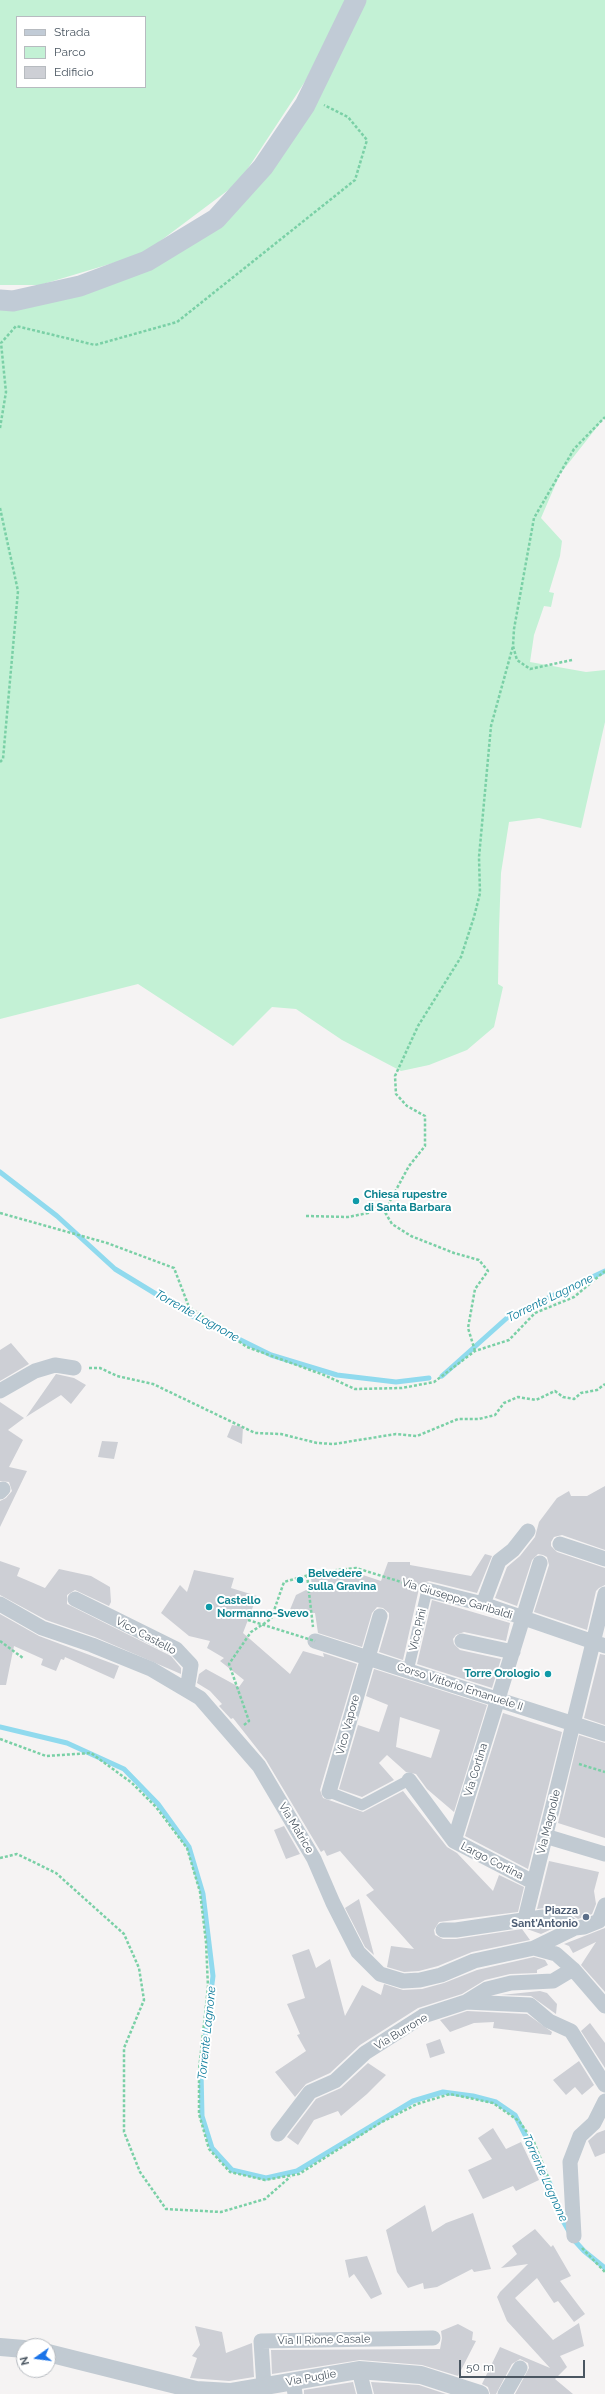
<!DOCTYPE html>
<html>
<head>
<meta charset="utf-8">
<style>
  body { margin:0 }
  #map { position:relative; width:605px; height:2394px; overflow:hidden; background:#f5f3f3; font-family:Raleway,sans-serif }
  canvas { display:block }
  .legend { position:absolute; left:16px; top:16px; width:130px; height:72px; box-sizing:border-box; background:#fff; border:1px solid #b7bbc0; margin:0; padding:5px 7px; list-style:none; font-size:12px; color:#4a5661 }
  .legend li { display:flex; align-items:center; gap:8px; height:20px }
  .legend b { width:20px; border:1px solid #b7bbc0 }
  .north { position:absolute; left:16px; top:2338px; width:40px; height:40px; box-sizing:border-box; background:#fff; border:1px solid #b7bbc0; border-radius:50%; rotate:256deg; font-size:11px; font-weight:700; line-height:16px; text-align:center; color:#4a5661 }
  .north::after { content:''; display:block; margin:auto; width:14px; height:18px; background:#1a73e8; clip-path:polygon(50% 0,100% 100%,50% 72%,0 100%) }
  .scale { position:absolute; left:459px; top:2360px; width:126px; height:18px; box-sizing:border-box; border:2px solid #4a5661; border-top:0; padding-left:5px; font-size:12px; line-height:14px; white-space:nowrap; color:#4a5661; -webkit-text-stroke:3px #fff; paint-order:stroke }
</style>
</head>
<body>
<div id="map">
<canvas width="605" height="2394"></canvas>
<ul class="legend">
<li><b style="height:5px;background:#c1cbd6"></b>Strada</li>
<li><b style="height:11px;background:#c3f1d5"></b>Parco</li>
<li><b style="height:11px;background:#cdcfd5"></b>Edificio</li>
</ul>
<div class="north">N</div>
<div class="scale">50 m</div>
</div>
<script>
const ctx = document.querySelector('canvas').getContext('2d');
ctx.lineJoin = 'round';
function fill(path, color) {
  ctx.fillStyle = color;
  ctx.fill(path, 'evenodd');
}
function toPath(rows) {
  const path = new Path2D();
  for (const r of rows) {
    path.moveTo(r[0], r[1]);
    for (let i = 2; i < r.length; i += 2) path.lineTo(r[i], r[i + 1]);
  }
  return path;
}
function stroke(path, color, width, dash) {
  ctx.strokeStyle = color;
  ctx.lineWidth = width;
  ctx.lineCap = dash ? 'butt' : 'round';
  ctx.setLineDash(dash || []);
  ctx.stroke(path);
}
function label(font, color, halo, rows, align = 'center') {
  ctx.font = font + ' Raleway,sans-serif';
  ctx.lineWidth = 4;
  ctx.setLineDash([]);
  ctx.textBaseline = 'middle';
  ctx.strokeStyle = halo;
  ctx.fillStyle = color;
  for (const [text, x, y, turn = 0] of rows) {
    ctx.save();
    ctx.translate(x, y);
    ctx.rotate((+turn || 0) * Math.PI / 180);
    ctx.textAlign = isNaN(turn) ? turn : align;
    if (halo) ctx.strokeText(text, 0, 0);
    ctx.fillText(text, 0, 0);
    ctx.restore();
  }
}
const green = toPath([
  [0,0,346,0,306,80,239,182,143,254,40,285,0,285],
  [17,17,145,17,145,87,17,87],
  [366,0,605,0,605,417,560,474,541,518,562,541,560,556,549,592,554,593,551,607,544,606,534,635,530,662,586,672,605,670,605,722,581,828,539,818,509,822,501,873,499,929,498,984,503,987,494,1027,467,1050,429,1065,401,1071,342,1040,296,1009,272,1007,233,1046,138,984,0,1019,0,306,210,231]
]);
const stream = toPath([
  [0,1172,57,1216,115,1269,192,1316,271,1355,337,1375,396,1382,429,1378],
  [442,1376,508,1317,605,1271],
  [0,1727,67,1743,124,1769,158,1804,189,1847,203,1894,213,1976,201,2071,202,2116,212,2148,232,2170,266,2178,297,2171,413,2101,443,2092,473,2096,496,2102,515,2115,551,2186,559,2214,574,2240,584,2251,605,2268]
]);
const building = toPath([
  [11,1343,29,1364,0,1381,0,1350],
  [56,1374,74,1378,86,1385,71,1404,61,1395,26,1417],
  [0,1402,24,1418,8,1430,23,1440,9,1467,27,1471,0,1527,0,1501,6,1498,12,1491,9,1482,0,1481],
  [232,1425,243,1427,242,1444,227,1437],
  [102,1441,118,1442,114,1459,98,1457],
  [605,1486,605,1550,562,1535,554,1537,551,1542,551,1546,557,1552,605,1568,605,1585,599,1588,596,1591,587,1630,534,1612,549,1565,547,1557,543,1555,538,1554,532,1560,517,1606,495,1598,507,1567,520,1556,535,1537,539,1522,557,1498,569,1491,571,1496,587,1496],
  [485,1554,492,1556,477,1593,429,1581,420,1584,403,1660,379,1652,389,1618,389,1613,383,1608,377,1607,372,1613,362,1647,318,1633,315,1613,289,1612,296,1595,312,1587,311,1578,357,1573,381,1581,388,1562,410,1562,410,1565,471,1576],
  [0,1561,20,1568,17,1576,45,1588,59,1569,91,1576,110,1587,111,1602,109,1606,75,1590,67,1595,67,1604,171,1656,181,1668,181,1674,95,1637,46,1620,0,1595],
  [194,1570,234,1578,231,1588,257,1596,243,1633,290,1674,303,1651,324,1657,323,1653,357,1664,320,1790,323,1798,363,1812,403,1791,447,1847,457,1853,493,1891,499,1875,524,1887,518,1912,439,1922,434,1930,435,1935,443,1939,456,1939,522,1929,530,1940,472,1952,438,1966,419,1971,404,1972,387,1967,391,1946,414,1949,366,1895,374,1890,340,1851,327,1856,324,1850,321,1852,266,1760,233,1718,231,1719,219,1706,222,1704,210,1691,197,1683,199,1674,206,1669,239,1687,244,1680,220,1661,224,1658,207,1648,210,1641,189,1636,161,1613,180,1585,187,1592],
  [432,1600,510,1623,506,1641,464,1632,456,1635,453,1639,454,1644,460,1650,501,1659,492,1688,417,1664],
  [0,1614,39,1636,119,1666,114,1679,65,1657,64,1660,61,1659,56,1671,41,1665,43,1659,14,1646,6,1685,0,1685],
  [600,1654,605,1655,605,1725,584,1718],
  [374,1669,487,1705,454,1812,427,1789,416,1774,406,1772,387,1755,379,1763,394,1780,362,1797,339,1789,358,1725,379,1732,388,1705,366,1696],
  [400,1717,440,1730,431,1758,396,1747],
  [503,1713,562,1732,528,1869,465,1836],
  [579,1735,605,1743,605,1838,558,1823],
  [284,1826,300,1854,286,1859,274,1830],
  [549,1861,599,1872,594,1891,596,1904,592,1914,578,1919,569,1913,545,1908,537,1909],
  [359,1899,374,1955,365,1947,345,1908],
  [543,1926,554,1928,541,1934,527,1929],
  [605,1928,605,1992,581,1965,596,1942,573,1953,569,1946,564,1944],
  [309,1949,316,1968,330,1959,345,2016,362,1985,381,1995,384,1984,403,1990,422,1989,444,1983,477,1970,534,1957,545,1960,548,1965,537,1970,537,1973,510,1974,485,1980,462,1994,418,2008,360,2045,330,2073,306,2084,295,2097,275,2072,306,2051,297,2035,300,2034,287,2004,305,1998,292,1955],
  [540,1991,547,1993,557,2004,556,2014,531,1996,501,1995],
  [467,2011,527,2014,552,2032,551,2035,493,2028,494,2022,474,2023,450,2032,440,2020],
  [590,2023,605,2043,605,2068,581,2031],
  [440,2039,445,2053,430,2058,426,2044],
  [579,2061,594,2085,582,2095,575,2087,566,2095,553,2080],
  [368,2063,386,2075,367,2094,341,2116,338,2111,314,2120,298,2145,287,2137,316,2099,341,2088],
  [493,2128,506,2149,521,2142,539,2180,516,2191,513,2186,483,2199,468,2170,492,2159,478,2138],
  [605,2130,605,2153,595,2157,588,2141,597,2133],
  [425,2205,432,2232,446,2223,473,2213,491,2269,474,2272,472,2269,437,2287,424,2289,423,2283,408,2288,397,2272,386,2230],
  [535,2229,551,2247,553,2245,571,2276,560,2281,585,2314,574,2322,558,2301,554,2303,537,2278,515,2298,553,2340,579,2323,584,2346,560,2356,567,2367,555,2379,573,2394,515,2394,529,2368,528,2363,520,2359,512,2364,496,2394,490,2394,488,2387,482,2384,500,2347,550,2368,507,2321,497,2297,500,2292,528,2264,501,2268,517,2254,512,2246],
  [367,2256,382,2294,371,2299,354,2274,349,2278,345,2260],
  [458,2324,473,2332,472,2340,476,2341,458,2376,422,2365,360,2360,272,2374,271,2350,440,2349,442,2338,441,2331],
  [195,2326,222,2332,226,2353,252,2343,254,2377,229,2381,190,2378,197,2358,192,2356,200,2345],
  [353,2382,356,2394,304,2394,304,2390],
  [371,2382,419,2385,446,2394,374,2394]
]);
const path = toPath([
  [0,428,6,392,1,343,16,326,95,345,177,322,355,180,367,140,348,117,324,105],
  [0,508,18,591,3,759,0,762],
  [572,660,530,669,517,660,513,646,514,629,534,518,574,449,605,417],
  [0,1213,107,1243,174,1268,189,1307,247,1347,324,1375,355,1389,402,1388,434,1382,475,1351,509,1340,535,1313,574,1297,605,1271],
  [306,1216,348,1217,368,1213,380,1202,386,1214],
  [475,1351,468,1328,475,1289,488,1271,479,1260,454,1253,411,1236,392,1224,386,1214,390,1201,409,1166,425,1146,425,1116,407,1106,396,1094,395,1076,418,1026,461,957,474,917,480,893,479,857,491,726,513,646],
  [89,1368,100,1368,117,1376,153,1384,255,1433,281,1434,317,1443,334,1444,396,1434,417,1436,458,1419,479,1419,495,1415,504,1403,518,1397,536,1400,555,1391,563,1397,574,1399,581,1393,597,1390,605,1384],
  [307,1575,313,1627],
  [0,1641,23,1658],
  [244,1725,249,1721,229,1664,251,1632,271,1619,284,1582,319,1572,356,1568,414,1586],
  [0,1739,46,1756,91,1753,132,1783,156,1807,187,1848,200,1892,206,1942,208,1987,199,2070,199,2114,209,2149,230,2172,265,2180,299,2174,380,2123,417,2104,450,2094,493,2103,519,2121,534,2142,554,2192],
  [579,1764,605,1772],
  [0,1858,17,1854,56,1873,124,1934,139,1968,144,2000,124,2048,124,2132,140,2172,166,2209,221,2212,265,2199,290,2177],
  [582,2248,605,2272]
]);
const pedestrian = toPath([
  [408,1671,427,1590],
  [329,1792,362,1805,409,1780]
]);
const minor = toPath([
  [0,1391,35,1371,55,1365,74,1368],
  [0,1492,3,1489],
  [560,1544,605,1559],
  [427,1590,483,1604,605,1646],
  [75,1599,176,1649,191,1665,187,1690],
  [0,1604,42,1628,92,1645,151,1669,200,1698,259,1766,314,1859,333,1903,358,1952,380,1974,403,1981,420,1980,441,1975,474,1961,534,1948,575,1928,584,1927,599,1921],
  [483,1604,499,1561,513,1550,528,1531],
  [315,1641,605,1734],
  [462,1641,513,1652],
  [409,1780,454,1841,533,1882],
  [329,1792,380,1616],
  [545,1836,605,1854],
  [454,1841,540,1563],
  [525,1919,605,1594],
  [599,1921,605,1905],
  [443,1930,456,1930,543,1917,567,1922,575,1928],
  [534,1948,556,1954,573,1969,605,2006],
  [466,2002,530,2005,549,2021,571,2031,605,2085],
  [278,2134,310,2092,335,2081,365,2053,423,2016,466,2002,487,1989,511,1983,553,1981,573,1969],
  [574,2236,570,2162,580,2136,594,2123,605,2101],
  [359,2370,365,2394],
  [293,2381,295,2394],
  [264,2387,261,2341,433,2338],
  [505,2394,520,2368]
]);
const tertiary = toPath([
  [0,2347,24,2349],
  [48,2353,196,2390,230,2392,359,2370,421,2375,480,2394]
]);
const secondary = toPath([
  [0,300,13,301,80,286,147,261,216,219,263,167,305,105,356,0]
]);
const pathBridge = toPath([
  [248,1620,315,1641]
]);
const markers = [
  [356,1201,4,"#0f9aa8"],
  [300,1580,4,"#0f9aa8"],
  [209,1607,4,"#0f9aa8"],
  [548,1674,4,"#0f9aa8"],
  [586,1917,4,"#5c6f8a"]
];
const cultureNames = [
  ["Chiesa rupestre",364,1195],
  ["di Santa Barbara",364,1208],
  ["Belvedere",308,1574],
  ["sulla Gravina",308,1587],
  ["Castello",217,1601],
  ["Normanno-Svevo",217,1614],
  ["Torre Orologio",540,1674,"right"]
];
const streetNames = [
  ["Via Giuseppe Garibaldi",457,1599,17],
  ["Vico Pini",418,1630,-77],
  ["Vico Castello",146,1636,28],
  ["Corso Vittorio Emanuele II",460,1687,18],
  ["Vico Vapore",348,1725,-75],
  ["Via Cortina",476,1770,-73],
  ["Via Magnolie",549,1822,-76],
  ["Via Matrice",296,1828,59],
  ["Largo Cortina",492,1861,27],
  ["Via Burrone",401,2032,-31],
  ["Via II Rione Casale",324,2340,-1],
  ["Via Puglie",311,2378,-10]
];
const serviceNames = [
  ["Piazza",578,1911],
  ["Sant'Antonio",578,1924]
];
const waterNames = [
  ["Torrente Lagnone",550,1298,-26],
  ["Torrente Lagnone",197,1316,29],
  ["Torrente Lagnone",207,2033,-84],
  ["Torrente Lagnone",545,2178,66]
];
fill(green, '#c3f1d5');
stroke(stream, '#90daee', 5);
fill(building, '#cdcfd5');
stroke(path, '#7ad0a6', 2.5, [3, 2]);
stroke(pedestrian, '#c1cad2', 11);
stroke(minor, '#c1cad2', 15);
stroke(tertiary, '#c1cad2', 18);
stroke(secondary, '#c1cbd6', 21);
stroke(pathBridge, '#7ad0a6', 2.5, [3, 2]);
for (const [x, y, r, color] of markers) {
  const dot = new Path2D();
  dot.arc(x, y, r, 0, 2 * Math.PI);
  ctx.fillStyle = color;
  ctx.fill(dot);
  stroke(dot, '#fff', 1.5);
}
label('bold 11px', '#0d838f', '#fff', cultureNames, 'left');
label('11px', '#4a5661', '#fff', streetNames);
label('bold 11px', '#4e5e75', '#fff', serviceNames, 'right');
label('italic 12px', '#0c7c9b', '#fff', waterNames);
</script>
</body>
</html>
